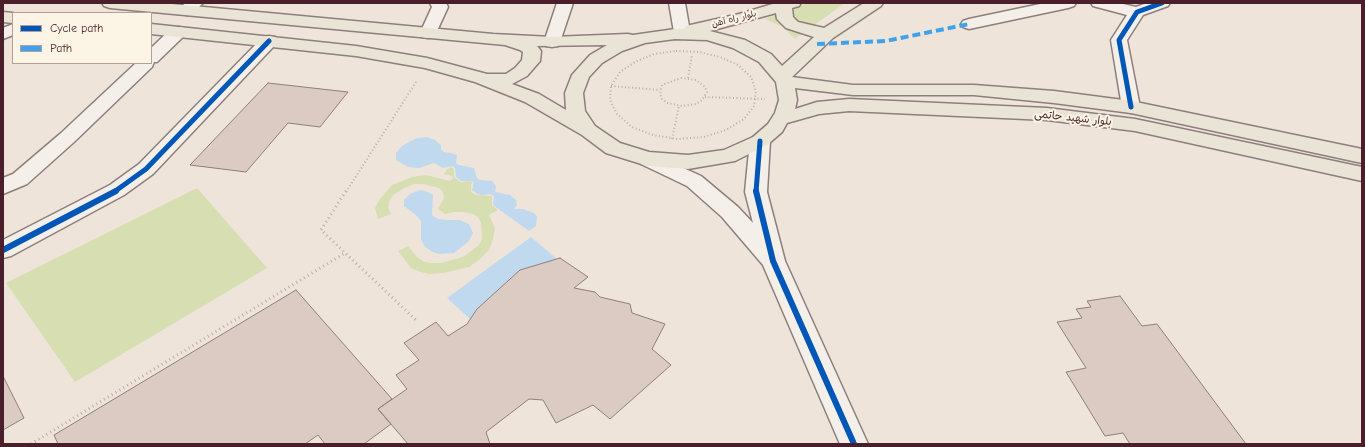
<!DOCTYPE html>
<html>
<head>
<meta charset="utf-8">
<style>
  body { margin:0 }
  #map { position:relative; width:1365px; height:447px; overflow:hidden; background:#efe4da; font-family:"Comic Neue",sans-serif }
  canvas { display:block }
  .frame { position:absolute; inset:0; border:4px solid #4a1f2b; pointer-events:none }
  .legend { position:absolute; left:12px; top:12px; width:140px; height:52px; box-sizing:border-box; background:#fcf5e5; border:1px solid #b59f9b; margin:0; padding:5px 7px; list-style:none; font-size:12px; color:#4a1f2b }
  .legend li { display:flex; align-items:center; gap:8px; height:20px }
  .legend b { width:20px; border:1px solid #b59f9b }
</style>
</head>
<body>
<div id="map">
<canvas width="1365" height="447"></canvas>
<div class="frame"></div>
<ul class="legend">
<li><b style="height:5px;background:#0057b8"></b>Cycle path</li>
<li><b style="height:5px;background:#40a2eb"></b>Path</li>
</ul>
</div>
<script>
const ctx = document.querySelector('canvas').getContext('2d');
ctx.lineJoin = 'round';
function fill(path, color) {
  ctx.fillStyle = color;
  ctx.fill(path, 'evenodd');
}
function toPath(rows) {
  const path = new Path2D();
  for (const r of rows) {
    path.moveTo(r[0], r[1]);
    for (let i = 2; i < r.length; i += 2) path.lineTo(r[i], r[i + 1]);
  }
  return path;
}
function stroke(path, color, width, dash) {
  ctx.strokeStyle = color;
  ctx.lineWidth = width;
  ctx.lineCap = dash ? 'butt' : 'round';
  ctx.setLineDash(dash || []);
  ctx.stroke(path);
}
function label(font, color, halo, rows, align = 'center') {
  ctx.font = font + ' "Comic Neue","Playpen Sans Arabic",sans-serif';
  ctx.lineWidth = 4;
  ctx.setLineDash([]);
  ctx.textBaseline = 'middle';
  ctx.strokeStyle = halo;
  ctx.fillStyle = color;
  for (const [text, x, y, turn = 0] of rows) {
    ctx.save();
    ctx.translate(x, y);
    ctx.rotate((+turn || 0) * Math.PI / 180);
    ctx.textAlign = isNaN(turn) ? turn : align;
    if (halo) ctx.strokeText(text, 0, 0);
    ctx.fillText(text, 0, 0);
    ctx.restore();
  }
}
const green = toPath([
  [807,3,845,3,795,39,783,27,765,19],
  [452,167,454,170,454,177,460,182,470,181,473,183,471,185,471,192,476,195,492,196,492,205,498,210,489,215,495,228,493,239,489,250,479,260,469,267,443,273,428,274,418,271,411,268,398,251,408,246,417,257,424,262,433,263,441,263,463,257,479,245,482,239,481,223,478,217,473,214,463,212,454,212,445,214,438,209,444,198,443,192,439,188,423,184,414,184,404,188,393,195,389,202,388,208,391,214,378,219,375,208,379,200,392,185,412,177,426,175,450,181,453,178,452,176,444,174,447,169],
  [197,188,267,268,75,382,6,283]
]);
const water = toPath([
  [427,137,435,140,441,145,441,150,444,152,451,153,457,155,456,163,459,165,474,168,477,178,480,180,492,181,496,186,495,192,510,195,516,200,517,205,514,209,523,209,534,213,537,217,536,226,529,231,493,205,494,196,490,194,482,195,477,194,472,190,474,182,470,181,461,181,456,177,455,168,453,166,443,168,434,163,419,168,408,167,396,160,396,153,402,146,417,138],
  [420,190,428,192,433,195,432,215,438,219,448,220,459,220,469,224,473,233,469,241,454,253,439,254,433,252,425,247,421,239,421,221,416,215,404,206,404,200,410,194],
  [531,237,557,259,520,270,477,309,470,319,447,298]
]);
const building = toPath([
  [268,83,348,92,320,127,288,123,246,172,190,165,268,83],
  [560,258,588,277,574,288,595,292,600,297,630,304,632,313,665,324,652,349,671,365,610,419,593,405,556,423,543,400,529,399,486,432,490,444,408,444,378,409,407,389,396,375,419,360,404,343,436,322,448,336,467,324,477,309,520,270,560,258],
  [296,290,392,399,378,409,391,424,364,444,325,444,318,435,305,444,58,444,54,435,296,290],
  [1120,296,1142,326,1157,324,1246,444,1130,444,1123,433,1105,436,1066,372,1086,368,1057,322,1082,318,1076,309,1091,307,1087,301,1120,296],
  [3,376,24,418,3,430,3,376]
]);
const pathFar1 = toPath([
  [676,51,699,52,720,57,738,65,751,77,756,91,754,106,744,119,726,130,704,137,678,139,653,135,632,127,617,114,610,100,611,86,620,72,635,62,654,54,676,51],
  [681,78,696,80,705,87,707,92,702,100,696,104,682,106,667,103,662,99,660,94,662,85,681,78],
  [688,78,692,55],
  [611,86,660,90],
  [705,97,765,99],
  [672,139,679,106],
  [346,192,416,82]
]);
const path = toPath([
  [346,191,321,230,417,321],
  [31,444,345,253]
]);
const minor = toPath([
  [185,3,203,3,193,13,187,15,181,13,179,10,185,3],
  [430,3,446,3,448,7,436,33,434,37,428,38,422,37,420,33,432,7,430,3],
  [557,3,573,3,560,42,558,46,552,47,546,46,544,42,557,3],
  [669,3,685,3,690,32,688,36,682,37,676,36,674,32,669,3],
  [1045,3,1076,3,1074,6,1068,8,969,29,963,27,961,24,963,21,969,19,1045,3],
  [1091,3,1119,3,1136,7,1147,3,1170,3,1168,6,1143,15,1127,40,1140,107,1138,111,1131,113,1124,111,1122,107,1111,40,1127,15,1093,6,1091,3],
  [13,24,13,35,3,39,3,28,13,24],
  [178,27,184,28,186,32,184,36,157,62,154,62,152,67,74,142,27,184,3,194,3,178,13,174,60,134,136,63,151,63,151,48,172,28,178,27],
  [269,36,275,37,277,41,275,45,153,174,124,195,11,256,3,258,3,240,110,185,139,164,263,37,269,36],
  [760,135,767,137,770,141,767,192,785,261,868,444,840,444,763,265,722,217,687,186,641,164,638,159,641,154,648,152,701,176,738,207,753,223,745,192,750,141,753,137,760,135]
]);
const major = toPath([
  [102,3,161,3,493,34,552,37,628,34,633,35,675,29,684,29,686,26,739,14,776,3,801,3,799,6,792,8,793,17,798,22,824,28,864,3,883,3,881,6,833,38,792,77,853,85,974,85,1054,91,1131,101,1362,149,1362,163,1131,113,1054,103,974,95,853,95,795,88,797,100,795,109,817,102,849,99,1047,108,1135,119,1362,167,1362,181,1135,131,1047,120,849,111,819,114,787,123,782,132,767,145,735,161,688,169,648,166,606,153,582,135,525,102,475,82,425,68,356,56,151,34,151,24,356,46,427,58,487,74,506,74,515,68,522,60,523,52,520,50,505,45,110,8,104,6,102,3],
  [776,13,777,19,786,28,814,37,782,66,771,54,745,40,710,31,776,13],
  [675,39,707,40,733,48,759,62,776,82,779,100,775,113,768,124,753,137,724,150,688,155,649,152,620,143,595,126,585,111,583,93,589,77,602,63,622,51,645,43,675,39],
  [607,45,590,55,572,75,565,93,566,110,539,94,512,84,527,76,540,61,541,51,537,46,607,45],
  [3,12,13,13,13,23,3,22,3,12]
]);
const quiet = toPath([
  [817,44,886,41,969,24]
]);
const cyclewayFar1 = toPath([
  [1131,107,1119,40,1137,12,1162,3],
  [114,192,146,169,269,41],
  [756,192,760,141]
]);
const cycleway = toPath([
  [756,191,773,261,854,444],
  [3,250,116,191]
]);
const farStreetnames = [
  ["بلوار راه آهن",734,19,-14]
];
const streetNames = [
  ["بلوار شهید حاتمی",1073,118,6]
];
fill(green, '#d7deb1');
fill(water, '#c0d9ee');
fill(building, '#dbcbc2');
stroke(building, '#8d7f7d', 1);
stroke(minor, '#8d7f7d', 3);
stroke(major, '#8d7f7d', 3);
stroke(pathFar1, '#b7aeab', 2, [1, 2.5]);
stroke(path, '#b7aeab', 3, [1, 3.5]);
fill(minor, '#f4f0e9');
fill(major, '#eae4d7');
stroke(quiet, '#40a2eb', 4, [8, 4]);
stroke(cyclewayFar1, '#0057b8', 5);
stroke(cycleway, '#0057b8', 6);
label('9px', '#4a1f2b', '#fcf5e5', farStreetnames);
label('11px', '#4a1f2b', '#fcf5e5', streetNames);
</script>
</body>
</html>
